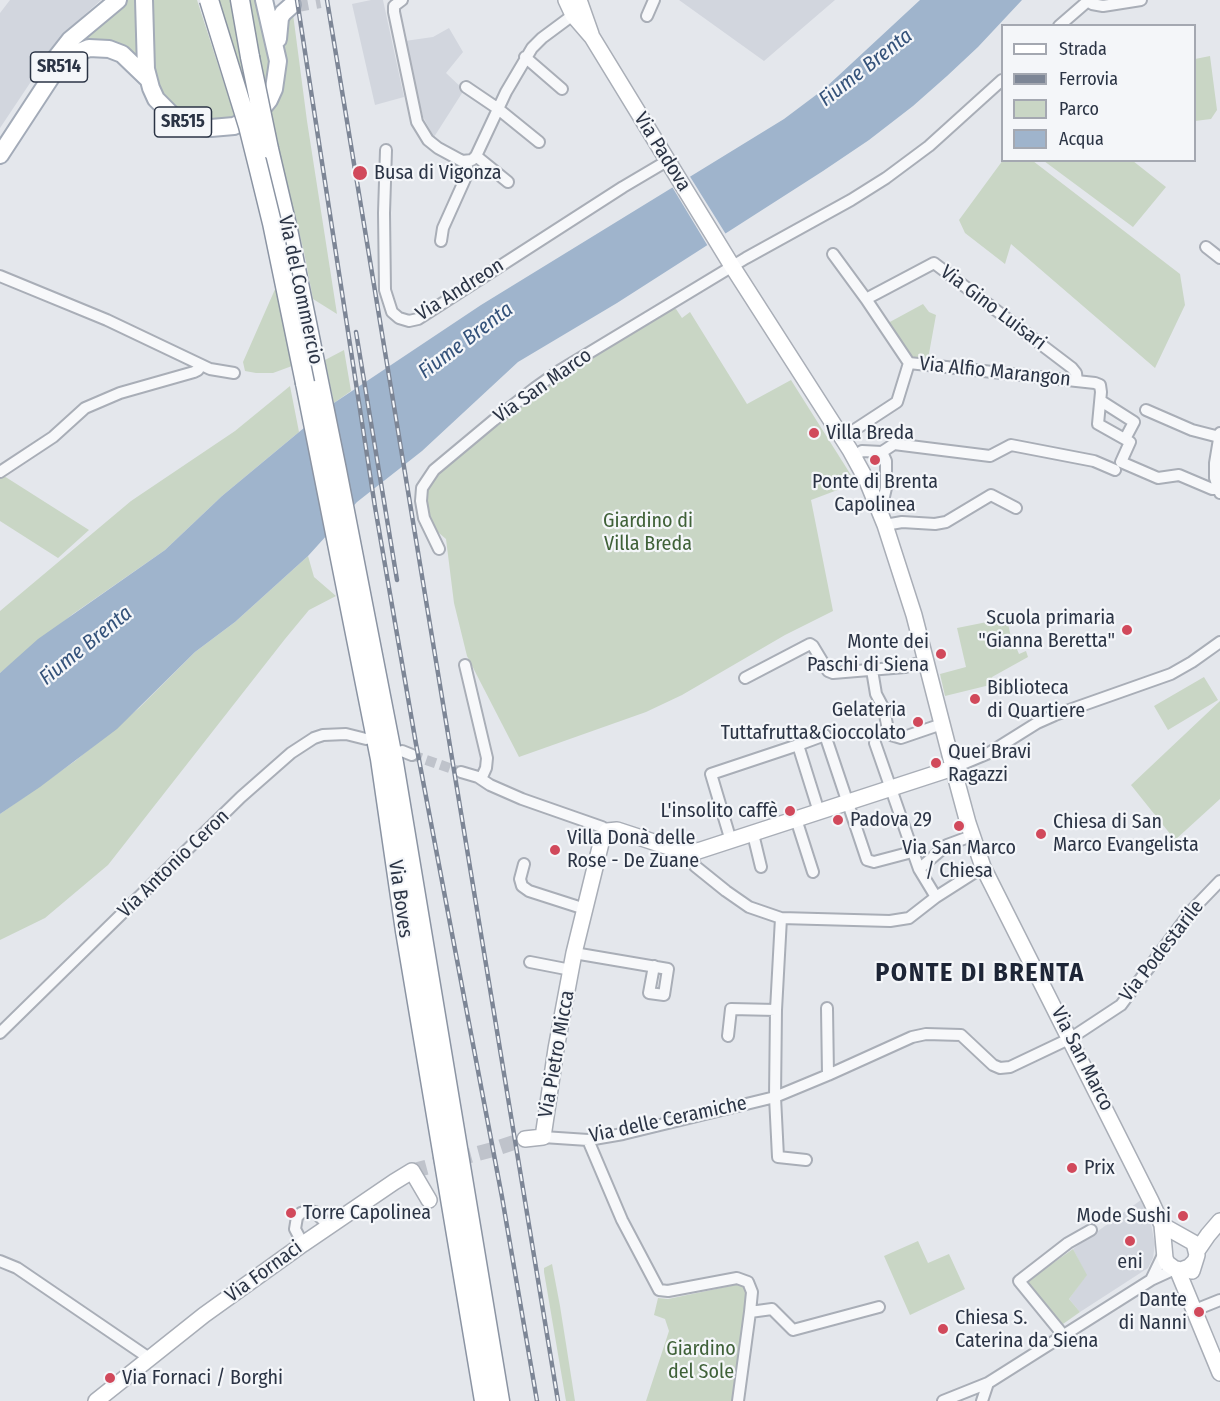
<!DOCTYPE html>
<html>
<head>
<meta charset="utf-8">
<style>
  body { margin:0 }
  #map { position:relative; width:1220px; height:1401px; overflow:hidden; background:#e4e7ec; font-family:"Fira Sans Condensed",sans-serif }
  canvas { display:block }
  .legend { position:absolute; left:1001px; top:24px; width:195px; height:138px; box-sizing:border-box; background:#f4f6f9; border:2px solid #a4a8b1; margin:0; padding:8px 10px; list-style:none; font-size:18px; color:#2b3445 }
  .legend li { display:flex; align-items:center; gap:12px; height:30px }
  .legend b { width:30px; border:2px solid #a4a8b1 }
</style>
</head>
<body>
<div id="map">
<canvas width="1220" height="1401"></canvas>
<ul class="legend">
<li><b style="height:8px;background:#fff"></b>Strada</li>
<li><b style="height:8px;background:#7d8696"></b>Ferrovia</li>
<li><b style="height:16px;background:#c9d6c5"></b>Parco</li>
<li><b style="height:16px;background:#9fb4cc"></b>Acqua</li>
</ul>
</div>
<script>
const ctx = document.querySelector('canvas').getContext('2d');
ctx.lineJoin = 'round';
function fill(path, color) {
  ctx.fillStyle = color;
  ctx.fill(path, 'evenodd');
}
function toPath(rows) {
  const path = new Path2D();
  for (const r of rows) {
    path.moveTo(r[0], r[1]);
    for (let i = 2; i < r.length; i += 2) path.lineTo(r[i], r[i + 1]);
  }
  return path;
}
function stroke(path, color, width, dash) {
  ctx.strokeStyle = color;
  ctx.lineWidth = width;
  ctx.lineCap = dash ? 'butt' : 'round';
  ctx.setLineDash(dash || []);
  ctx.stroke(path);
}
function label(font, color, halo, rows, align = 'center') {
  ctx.font = font + ' "Fira Sans Condensed",sans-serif';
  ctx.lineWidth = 4.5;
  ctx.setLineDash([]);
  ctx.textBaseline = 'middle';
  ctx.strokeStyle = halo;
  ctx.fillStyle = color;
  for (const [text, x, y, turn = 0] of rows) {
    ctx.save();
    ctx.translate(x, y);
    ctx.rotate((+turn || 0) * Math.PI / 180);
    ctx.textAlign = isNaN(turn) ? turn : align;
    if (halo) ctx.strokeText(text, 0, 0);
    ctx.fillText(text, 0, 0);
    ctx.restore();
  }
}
const built = toPath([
  [10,0,101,0,62,35,0,128,0,13],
  [371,0,383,0,404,97,375,105,352,4],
  [679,0,835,0,764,61],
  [449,28,463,52,446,73,464,90,434,137,423,117,405,41,433,37],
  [1141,1200,1149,1215,1155,1244,1153,1258,1148,1268,1080,1312,1069,1299,1086,1275,1073,1249]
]);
const green = toPath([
  [125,0,137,0,138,58,70,46],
  [152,0,197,0,235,117,210,120,188,116,172,104,159,89,154,75],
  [217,0,230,0,250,101,249,103],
  [247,0,260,0,270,42,270,76,265,90],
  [293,14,307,121,337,314,313,299,304,252,270,114,283,85,286,64,283,31,286,20],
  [1210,56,1217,110,1211,119,1195,121,1195,59],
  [1003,160,1033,161,1180,274,1185,305,1155,368,1011,244,1005,264,965,233,959,220],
  [1044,161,1133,161,1166,187,1133,227],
  [276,287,292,366,273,373,256,373,245,371,243,362],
  [923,304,929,312,936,315,928,359,911,358,888,323],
  [672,309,676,309,682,318,690,312,747,404,791,380,856,483,811,500,833,611,785,635,682,695,646,712,519,757,467,656,454,603,446,539,432,527,427,513,427,491,435,477,448,463,540,388],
  [344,350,351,391,334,403,325,360],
  [290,386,299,432,222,496,165,550,73,614,0,673,0,611,131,501,235,431],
  [4,476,89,530,58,558,0,521,0,478],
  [308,556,314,577,336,596,309,610,285,639,108,865,45,918,0,940,0,814,75,761,139,708,195,652,235,622],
  [1007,618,1010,633,1019,654,1026,651,1028,657,992,677,994,684,945,696,940,674,966,667,957,628],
  [1204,677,1218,700,1168,730,1154,706],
  [1220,701,1220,799,1175,840,1131,785],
  [918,1241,928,1263,949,1254,965,1289,910,1315,884,1256],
  [1073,1249,1087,1275,1069,1299,1080,1312,1063,1324,1026,1282],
  [552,1264,560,1306,575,1401,566,1401,544,1272,544,1268],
  [745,1283,747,1293,733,1401,646,1401,669,1331,665,1319,654,1315,658,1298,668,1299]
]);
const water = toPath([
  [920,0,1022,0,978,47,947,76,913,106,869,140,823,171,617,303,518,362,422,451,357,502,308,556,235,622,195,652,117,729,40,787,0,814,0,673,38,639,165,550,222,496,334,403,481,305,784,119,824,89]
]);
const pier = toPath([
  [689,175,727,236,709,248,671,185]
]);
const streetTunnel = toPath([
  [412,755,461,772]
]);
const secondaryTunnel = toPath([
  [412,1171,491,1150,525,1139]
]);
const primaryTunnel = toPath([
  [292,5,320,0]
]);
const street = toPath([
  [402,0,394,6,394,12,417,122,428,140,438,148,462,161,472,160,476,156,506,92,532,48,542,38,573,15],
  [1088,1,1092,4,1103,6,1141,0],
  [647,16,654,0],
  [1059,26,1089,0],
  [525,57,562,89],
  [466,87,497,108,539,142],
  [386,150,384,213,385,290,392,312,399,318,409,321,418,319,623,187,667,161],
  [476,156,508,182],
  [441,241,443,228,465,179,468,161],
  [1206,247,1220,258],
  [833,254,866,299],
  [0,276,107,320,210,369,234,373],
  [909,363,866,299,934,263,1072,368,1076,373,1077,381],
  [1101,401,1134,422,1125,439],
  [1146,410,1192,430,1219,437],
  [842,438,897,402,909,363,1095,383,1100,385,1101,392,1098,424,1130,442,1121,462,1158,478,1179,475,1212,489,1218,489],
  [854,456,862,451,882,452,894,444,990,456,1011,445,1094,461,1115,470],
  [0,472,53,437,85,408,120,393,194,372,198,370,201,365],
  [1220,493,1215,478,1215,463,1220,433],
  [877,504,883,501,886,488,886,461,882,452],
  [885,525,902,522,935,524,946,522,991,495,1016,508],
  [439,549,424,518,421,501,422,488,434,470,494,420,535,388,559,371,746,258,851,200,886,178,929,146,1002,80],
  [465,665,487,758,486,768,481,779],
  [872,670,876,694,884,709,888,730,891,735,901,738,942,724],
  [745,678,810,644,813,646,828,671,833,673,905,667,926,661],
  [875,743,919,869],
  [798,745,825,735,867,860,874,862,912,852],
  [402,751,412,755],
  [953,768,989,753,1037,723,1055,715,1171,674,1192,662,1220,642],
  [461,772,478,777,490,785,522,799,602,827,607,831],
  [796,819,813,872],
  [753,834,761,867],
  [731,841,711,774,798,745,819,812],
  [692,852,695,866,726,891,749,907,781,918,890,921,909,918,936,897,983,867],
  [524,864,520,879,522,886,529,891,585,909],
  [936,897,919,869,947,845,966,838],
  [781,918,776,1010,775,1097,778,1157,806,1160],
  [574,953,668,969,664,995,649,993,654,966],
  [530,962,571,970],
  [827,1008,828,1075],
  [0,1033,241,797,291,753,314,738,323,735,346,734,366,739],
  [728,1036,731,1009,776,1010],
  [543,1137,588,1140,623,1134,775,1097,828,1075,912,1037,926,1034,961,1035,993,1065,1000,1068,1010,1067,1071,1038,1121,1005,1192,910,1220,881],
  [588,1140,622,1220,659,1290,668,1291,737,1278,748,1282,752,1292,750,1312,738,1401],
  [303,1244,295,1229,297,1217,301,1213,307,1211,315,1212,329,1226],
  [0,1261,17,1268,149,1358],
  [1151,1280,1164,1253],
  [1195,1310,1220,1300],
  [750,1312,772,1309,793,1330,879,1307],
  [1064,1336,1019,1281,1068,1243,1091,1230],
  [943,1401,988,1383,1151,1280,1175,1269],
  [982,1401,988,1383]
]);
const secondary = toPath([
  [566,0,573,15,592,37,732,266,850,450,867,481,885,525,914,615,958,786,968,823,983,867,1151,1201,1162,1225,1165,1258,1167,1263,1175,1269,1181,1270,1189,1267,1195,1261],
  [579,0,591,34],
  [525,1139,543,1137,556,1049,574,953,602,839,607,831,617,830,675,849,698,851,953,768],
  [1162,1225,1194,1243,1197,1255,1192,1271],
  [1197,1251,1208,1235,1220,1221],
  [1177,1269,1220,1373],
  [96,1401,204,1315,303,1244,394,1182,412,1171,429,1200]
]);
const primary = toPath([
  [144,0,146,69,151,88,156,99,176,119,191,126,211,128,234,126,257,115,269,100,274,89,278,61,264,0],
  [278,39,280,18,283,13,292,5],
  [52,63,70,40,118,0],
  [0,155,55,71,62,62,72,55,89,48,109,49,122,54,148,79]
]);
const highway = toPath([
  [240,0,250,57],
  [269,149,289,234,337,470,394,763,500,1401],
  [305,383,380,759,405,931,484,1401]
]);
const rail = toPath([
  [297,0,375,507,416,744,502,1197,537,1401],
  [327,0,558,1401],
  [356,332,397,580]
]);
const highwayBridge = toPath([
  [209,0,248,126,259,170,272,223,305,383],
  [250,57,269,149]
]);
const markers = [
  [360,173,8,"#d1495b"],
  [814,433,6,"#d1495b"],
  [875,460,6,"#d1495b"],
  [1127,630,6,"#d1495b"],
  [941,654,6,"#d1495b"],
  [975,699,6,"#d1495b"],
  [918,722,6,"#d1495b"],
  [936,763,6,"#d1495b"],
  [790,811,6,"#d1495b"],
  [838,820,6,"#d1495b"],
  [959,826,6,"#d1495b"],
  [1041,834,6,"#d1495b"],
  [555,850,6,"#d1495b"],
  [1072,1168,6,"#d1495b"],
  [291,1213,6,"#d1495b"],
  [1183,1216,6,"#d1495b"],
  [1130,1241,6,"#d1495b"],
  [1199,1312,6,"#d1495b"],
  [943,1329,6,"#d1495b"],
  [110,1378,6,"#d1495b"]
];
const shields = [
  [59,67,57],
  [183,122,57]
];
const shieldNames = [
  ["SR514",59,67],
  ["SR515",183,122]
];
const streetNames = [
  ["Via Padova",662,152,58],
  ["Via del Commercio",300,290,78],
  ["Via Andreon",460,290,-32],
  ["Via Gino Luisari",993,308,37],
  ["Via Alfio Marangon",995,372,6],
  ["Via San Marco",543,386,-35],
  ["Via Antonio Ceron",174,864,-44],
  ["Via Boves",400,899,82],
  ["Via Podestarile",1162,951,-52],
  ["Via Pietro Micca",557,1054,-80],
  ["Via San Marco",1082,1059,63],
  ["Via delle Ceramiche",668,1120,-12],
  ["Via Fornaci",264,1272,-36]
];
const poiNames = [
  ["Busa di Vigonza",374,173],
  ["Villa Breda",826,433],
  ["Ponte di Brenta",875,482,"center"],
  ["Capolinea",875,505,"center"],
  ["Scuola primaria",1115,618,"right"],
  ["\"Gianna Beretta\"",1115,641,"right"],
  ["Monte dei",929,642,"right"],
  ["Paschi di Siena",929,665,"right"],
  ["Biblioteca",987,688],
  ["di Quartiere",987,711],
  ["Gelateria",906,710,"right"],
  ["Tuttafrutta&Cioccolato",906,733,"right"],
  ["Quei Bravi",948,752],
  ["Ragazzi",948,775],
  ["L'insolito caffè",778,811,"right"],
  ["Padova 29",850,820],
  ["Chiesa di San",1053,822],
  ["Marco Evangelista",1053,845],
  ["Villa Donà delle",567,838],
  ["Rose - De Zuane",567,861],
  ["Via San Marco",959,848,"center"],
  ["/ Chiesa",959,871,"center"],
  ["Prix",1084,1168],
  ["Torre Capolinea",303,1213],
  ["Mode Sushi",1171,1216,"right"],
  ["eni",1130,1262,"center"],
  ["Dante",1187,1300,"right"],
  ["di Nanni",1187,1323,"right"],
  ["Chiesa S.",955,1318],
  ["Caterina da Siena",955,1341],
  ["Via Fornaci / Borghi",122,1378]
];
const parkNames = [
  ["Giardino di",648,521],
  ["Villa Breda",648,544],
  ["Giardino",701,1349],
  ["del Sole",701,1372]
];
const waterNames = [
  ["Fiume Brenta",866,68,-38],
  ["Fiume Brenta",466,341,-37],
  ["Fiume Brenta",86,646,-39]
];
const districtNames = [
  ["PONTE DI BRENTA",980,974]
];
fill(built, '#d2d6de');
fill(green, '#c9d6c5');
fill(water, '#9fb4cc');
fill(pier, '#e4e7ec');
stroke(streetTunnel, '#bfc3cb', 10, [10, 5]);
stroke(secondaryTunnel, '#bfc3cb', 15, [15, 8]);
stroke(primaryTunnel, '#bfc3cb', 16, [16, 8]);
stroke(street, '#a9aeb7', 14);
stroke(secondary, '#a9aeb7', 18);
stroke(primary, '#a3abb8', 20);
stroke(highway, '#8b94a3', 21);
stroke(street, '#f7f8fa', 10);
stroke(secondary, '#fff', 15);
stroke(primary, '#fff', 16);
stroke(highway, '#fff', 18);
stroke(rail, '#7d8696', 4.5);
stroke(rail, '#f4f6f9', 2, [7]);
stroke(highwayBridge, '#8b94a3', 21, []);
stroke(highwayBridge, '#fff', 18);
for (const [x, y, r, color] of markers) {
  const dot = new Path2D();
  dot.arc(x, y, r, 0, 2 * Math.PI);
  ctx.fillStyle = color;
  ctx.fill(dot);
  stroke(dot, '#f4f6f9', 2);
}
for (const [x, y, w] of shields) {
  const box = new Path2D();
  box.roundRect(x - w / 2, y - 15, w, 30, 4.5);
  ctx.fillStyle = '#f4f6f9';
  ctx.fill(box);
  stroke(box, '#2b3445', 1.5);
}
label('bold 18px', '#2b3445', null, shieldNames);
label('20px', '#2b3445', '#f4f6f9', streetNames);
label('20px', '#2b3445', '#f4f6f9', poiNames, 'left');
label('20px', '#3f6138', '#f4f6f9', parkNames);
label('italic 21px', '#34527a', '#f4f6f9', waterNames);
ctx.letterSpacing = '1.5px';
label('bold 26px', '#1d2536', '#f4f6f9', districtNames);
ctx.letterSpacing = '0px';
</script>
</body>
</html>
